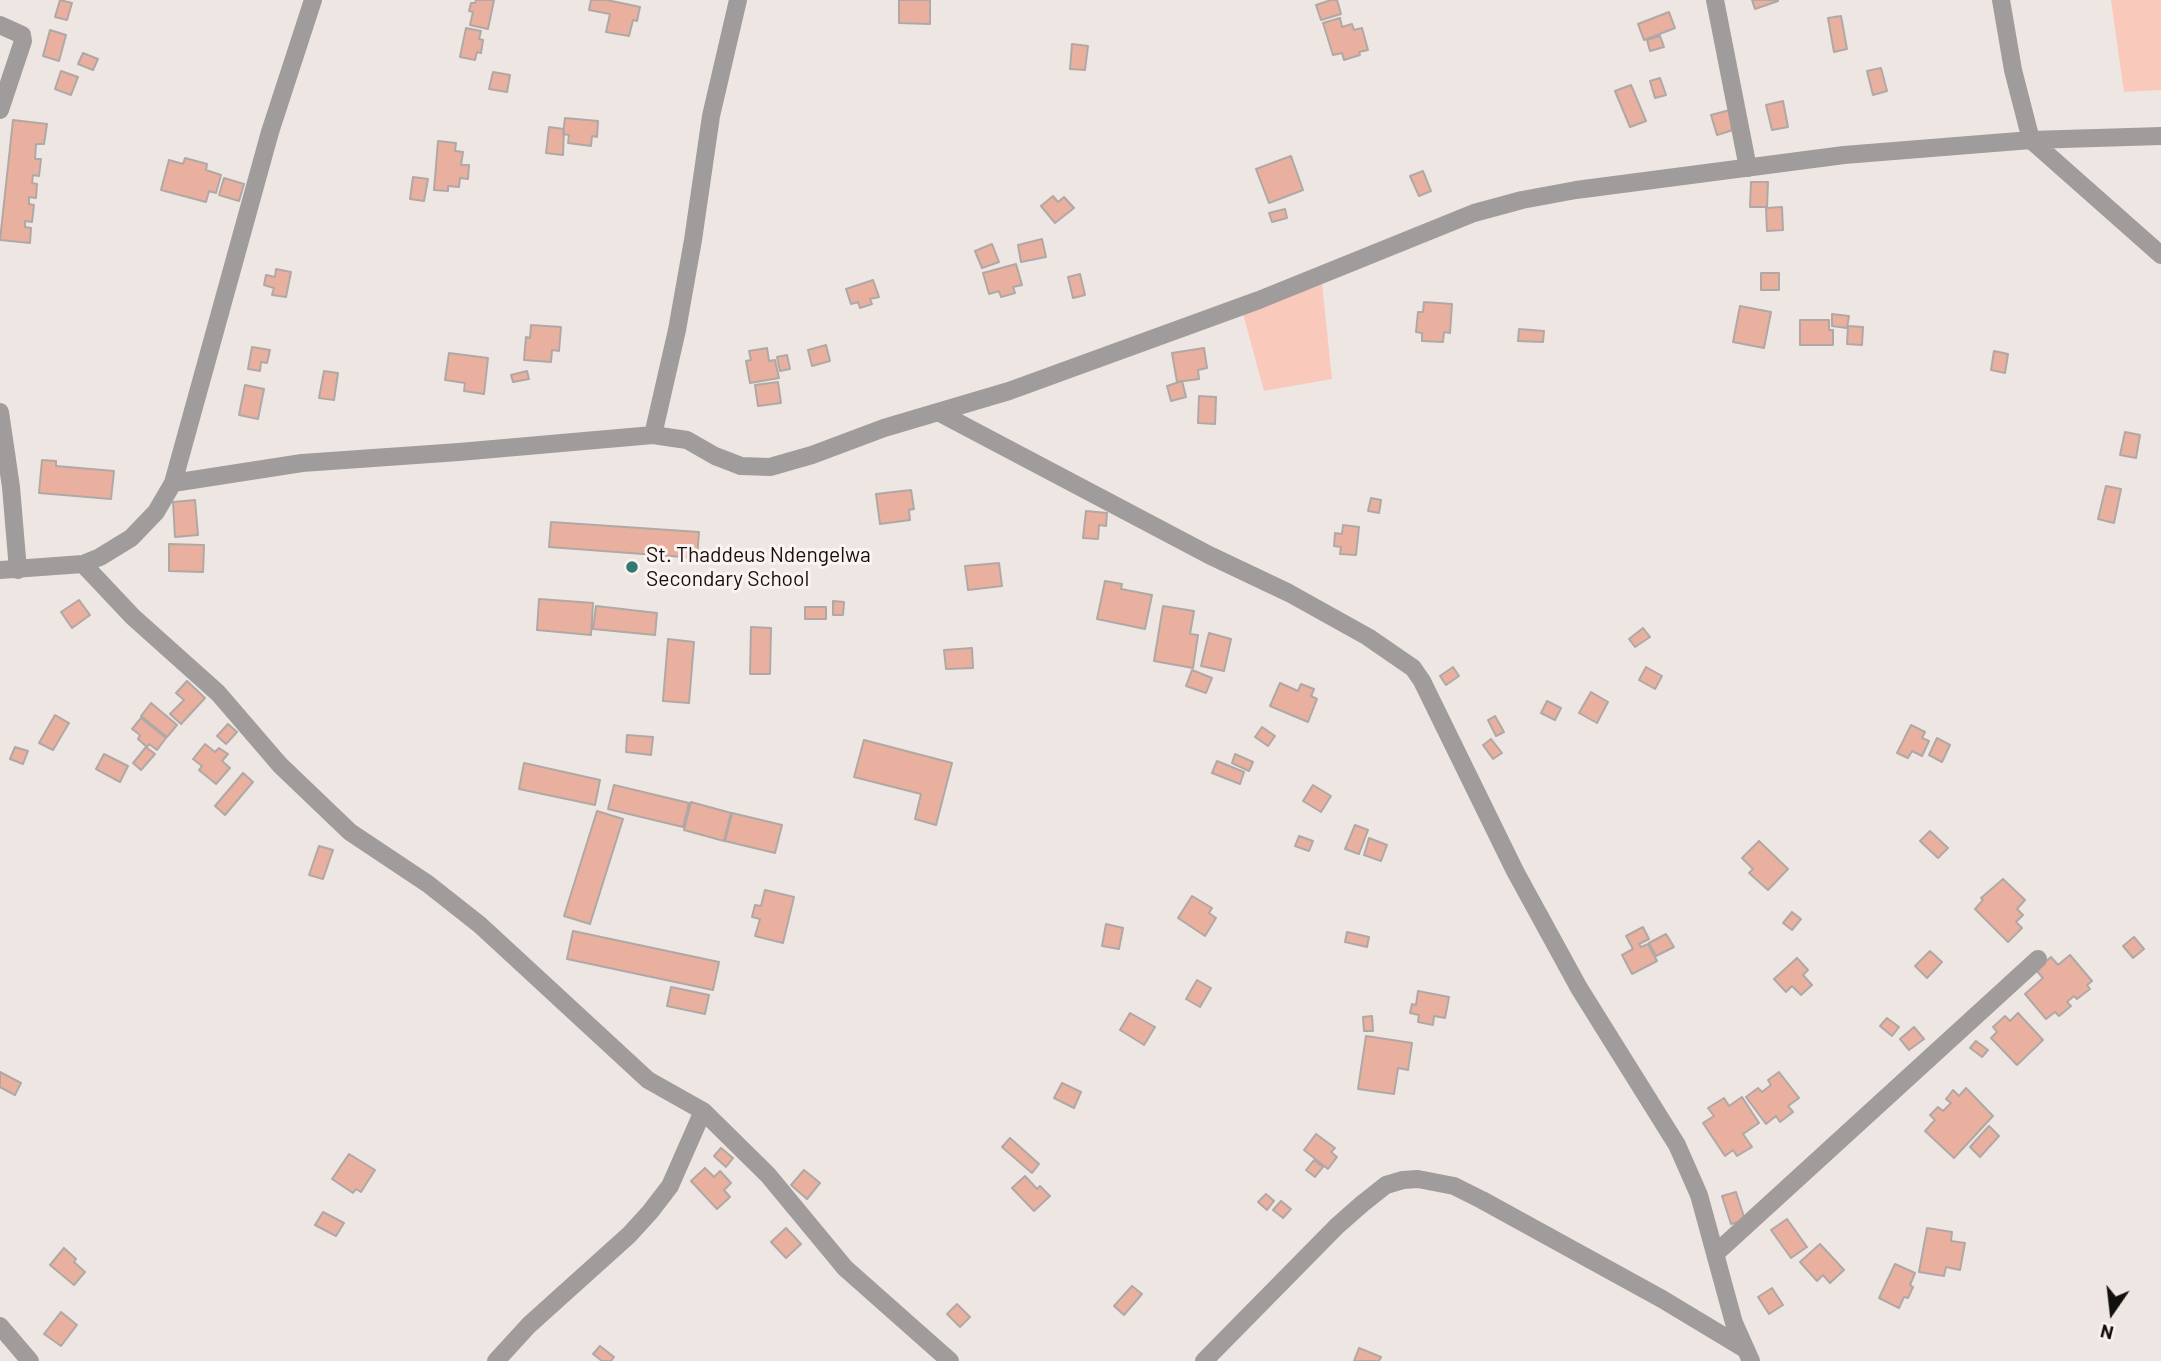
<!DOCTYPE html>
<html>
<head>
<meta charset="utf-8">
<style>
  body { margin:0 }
  #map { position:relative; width:2161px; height:1361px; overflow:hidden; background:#eee6e3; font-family:Barlow,sans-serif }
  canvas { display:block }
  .north { position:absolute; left:2077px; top:1277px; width:70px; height:70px; -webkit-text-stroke:5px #fcf3f0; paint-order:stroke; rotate:194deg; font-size:19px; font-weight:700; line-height:28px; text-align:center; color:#12100f }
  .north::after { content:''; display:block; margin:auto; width:24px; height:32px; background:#12100f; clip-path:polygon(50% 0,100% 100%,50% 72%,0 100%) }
</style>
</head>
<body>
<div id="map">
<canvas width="2161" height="1361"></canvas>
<div class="north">N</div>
</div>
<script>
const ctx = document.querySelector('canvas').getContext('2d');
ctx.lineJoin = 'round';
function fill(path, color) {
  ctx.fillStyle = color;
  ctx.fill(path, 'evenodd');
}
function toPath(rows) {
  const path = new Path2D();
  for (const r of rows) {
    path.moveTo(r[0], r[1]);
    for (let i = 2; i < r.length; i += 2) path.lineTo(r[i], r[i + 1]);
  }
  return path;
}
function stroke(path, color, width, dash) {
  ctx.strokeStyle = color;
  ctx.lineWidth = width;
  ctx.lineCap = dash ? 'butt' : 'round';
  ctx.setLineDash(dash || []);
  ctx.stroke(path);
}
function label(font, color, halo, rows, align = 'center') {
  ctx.font = font + ' Barlow,sans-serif';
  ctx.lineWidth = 6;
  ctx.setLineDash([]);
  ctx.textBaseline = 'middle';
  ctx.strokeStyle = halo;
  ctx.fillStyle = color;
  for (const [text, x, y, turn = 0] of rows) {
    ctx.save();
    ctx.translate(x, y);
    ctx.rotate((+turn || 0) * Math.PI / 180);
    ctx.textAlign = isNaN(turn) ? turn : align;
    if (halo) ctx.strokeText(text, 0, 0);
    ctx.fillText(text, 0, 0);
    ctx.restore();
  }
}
const green = toPath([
  [2111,0,2161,0,2161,90,2124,92],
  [1322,283,1332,379,1264,391,1243,314]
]);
const building = toPath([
  [60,0,72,3,67,20,55,17,60,0],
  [476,0,494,0,488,29,470,25,473,12,469,11,471,3,475,3,476,0],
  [591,0,607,0,640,7,637,21,633,20,629,36,606,32,610,14,589,10,591,0],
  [899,0,930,0,930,24,899,23,899,0],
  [1331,0,1337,0,1341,14,1321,20,1316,5,1331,0],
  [1752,0,1778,0,1778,1,1755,9,1752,0],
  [1669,12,1675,28,1644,40,1638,24,1669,12],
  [1841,16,1847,49,1834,52,1828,18,1841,16],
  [1340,18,1342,27,1352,24,1354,30,1362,28,1368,50,1359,52,1360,55,1344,60,1342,53,1333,55,1323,23,1340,18],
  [466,28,481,31,479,39,483,40,481,53,477,52,475,60,460,57,466,28],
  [50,30,66,35,59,61,43,56,50,30],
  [1660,36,1664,47,1650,51,1647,40,1660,36],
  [1072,44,1088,46,1085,70,1070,69,1072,44],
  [83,53,98,59,93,70,78,64,83,53],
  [1881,68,1887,91,1873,95,1867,71,1881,68],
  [61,71,78,77,71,95,55,89,61,71],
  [493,72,510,75,507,92,489,89,493,72],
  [1660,78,1666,95,1655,98,1650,81,1660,78],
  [1631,85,1646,121,1630,127,1615,91,1631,85],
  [1783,101,1788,127,1772,130,1766,105,1783,101],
  [1730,110,1736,129,1717,135,1711,115,1730,110],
  [565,118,598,121,597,137,592,136,591,146,568,143,569,135,563,134,565,118],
  [13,120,47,124,44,144,36,144,35,159,41,159,39,176,33,175,32,183,37,184,36,198,29,197,29,204,34,205,32,222,25,221,25,227,31,228,30,243,0,240,13,120],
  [549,127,564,129,563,155,546,153,549,127],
  [438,141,456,143,455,151,463,152,461,165,469,165,468,179,460,178,459,187,448,186,448,191,434,190,438,141],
  [1291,156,1303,190,1269,203,1256,169,1291,156],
  [185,158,207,164,206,170,221,175,216,193,209,191,206,202,161,190,169,160,183,164,185,158],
  [1423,171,1431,191,1419,196,1410,176,1423,171],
  [413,177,428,179,424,201,410,199,413,177],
  [224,178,244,184,239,201,219,195,224,178],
  [1751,182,1768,182,1767,207,1750,207,1751,182],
  [1053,196,1058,202,1064,197,1074,208,1055,223,1041,206,1053,196],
  [1782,207,1783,230,1767,231,1766,208,1782,207],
  [1285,209,1287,218,1272,222,1269,213,1285,209],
  [1042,239,1046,257,1021,262,1018,245,1042,239],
  [992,244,999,262,982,268,975,251,992,244],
  [1016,264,1022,285,1013,287,1015,293,1001,297,999,291,989,294,983,273,1016,264],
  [276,269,291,272,286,297,272,295,274,288,264,285,266,275,275,277,276,269],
  [1761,273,1779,273,1779,290,1761,290,1761,273],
  [1080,274,1085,295,1073,298,1068,277,1080,274],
  [873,280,879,297,870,299,872,304,860,308,858,302,851,304,846,289,873,280],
  [1424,302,1452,304,1450,333,1444,332,1443,342,1422,341,1422,333,1416,332,1418,312,1423,312,1424,302],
  [1740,306,1771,312,1764,348,1733,342,1740,306],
  [1832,314,1849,316,1847,328,1832,326,1832,314],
  [1800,320,1829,320,1829,330,1833,330,1833,345,1800,345,1800,320],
  [531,325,561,327,559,351,552,350,551,362,524,360,526,337,530,338,531,325],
  [1848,326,1863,327,1862,345,1847,344,1848,326],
  [1519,329,1544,331,1543,342,1518,341,1519,329],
  [826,345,830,361,812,366,808,350,826,345],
  [252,347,270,350,267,363,261,362,260,371,248,369,252,347],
  [767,348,769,361,775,360,779,378,750,383,746,361,751,360,749,351,767,348],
  [1204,348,1207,368,1198,370,1199,379,1177,382,1172,353,1204,348],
  [1994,351,2008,354,2005,373,1991,370,1994,351],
  [449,353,488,358,484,394,464,391,465,383,445,380,449,353],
  [787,355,790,369,780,371,777,357,787,355],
  [324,371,338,373,334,400,319,398,324,371],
  [527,371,529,379,513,382,511,375,527,371],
  [1182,381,1186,397,1171,401,1167,386,1182,381],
  [778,382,781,403,758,406,755,385,778,382],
  [245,385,264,389,258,419,239,415,245,385],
  [1199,396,1216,397,1215,424,1198,423,1199,396],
  [2125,432,2140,435,2136,458,2120,455,2125,432],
  [42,460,56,461,56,466,114,471,111,499,39,493,42,460],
  [2106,486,2121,489,2114,523,2098,519,2106,486],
  [911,490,914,509,909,510,910,520,880,524,876,494,911,490],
  [1371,498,1381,500,1379,513,1368,511,1371,498],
  [195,500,198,535,175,537,173,502,195,500],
  [1086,511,1107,513,1106,526,1099,525,1098,539,1083,538,1086,511],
  [551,522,699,532,697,558,549,547,551,522],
  [1343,525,1359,527,1356,555,1340,554,1341,547,1334,546,1335,533,1342,534,1343,525],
  [169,544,204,545,203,572,169,571,169,544],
  [999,563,1002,586,968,590,965,566,999,563],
  [1105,581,1122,584,1121,589,1152,595,1145,629,1097,619,1105,581],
  [539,599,593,603,591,635,537,630,539,599],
  [79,600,90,615,72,628,61,612,79,600],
  [833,601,844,602,843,615,833,615,833,601],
  [596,606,657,613,655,635,593,629,596,606],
  [1163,606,1194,611,1190,634,1198,635,1193,668,1154,661,1163,606],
  [805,607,826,607,826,619,805,619,805,607],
  [751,627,771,628,770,674,750,674,751,627],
  [1643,628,1650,637,1635,647,1629,639,1643,628],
  [1209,633,1231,639,1224,671,1201,666,1209,633],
  [668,639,694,642,689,703,663,701,668,639],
  [972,648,973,668,946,669,944,650,972,648],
  [1453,667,1459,676,1446,685,1440,676,1453,667],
  [1646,667,1662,676,1655,689,1639,680,1646,667],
  [1192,670,1212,678,1206,693,1186,686,1192,670],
  [187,681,205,698,181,724,170,714,184,700,176,693,187,681],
  [1280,683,1298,691,1301,684,1314,689,1311,696,1317,699,1308,722,1270,706,1280,683],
  [1591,692,1608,702,1597,723,1579,713,1591,692],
  [1547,701,1561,708,1555,720,1541,713,1547,701],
  [151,703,177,725,167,737,141,716,151,703],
  [55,715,69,723,53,750,39,743,55,715],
  [1495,716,1504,732,1496,736,1488,720,1495,716],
  [141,718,166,738,157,750,149,744,147,747,138,739,140,735,132,729,141,718],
  [228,724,237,732,226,744,217,736,228,724],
  [1911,725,1925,732,1922,738,1929,741,1922,756,1912,751,1908,758,1897,753,1911,725],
  [1262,727,1275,736,1268,746,1255,737,1262,727],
  [627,735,653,737,651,755,626,752,627,735],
  [1937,738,1950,745,1942,762,1929,755,1937,738],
  [1491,739,1502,753,1493,759,1483,745,1491,739],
  [864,740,952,763,936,825,915,819,921,794,854,777,864,740],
  [205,744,215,752,219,748,228,754,222,761,230,768,216,784,199,770,202,766,193,759,205,744],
  [15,747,28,751,23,764,10,759,15,747],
  [146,747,155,754,141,770,133,763,146,747],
  [104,754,128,766,120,782,96,769,104,754],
  [1235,754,1253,762,1249,771,1232,763,1235,754],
  [1217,761,1244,772,1240,784,1212,773,1217,761],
  [524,763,600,780,595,805,519,789,524,763],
  [243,773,253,782,225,815,215,806,243,773],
  [614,785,689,803,683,827,608,809,614,785],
  [1313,785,1331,796,1321,812,1303,801,1313,785],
  [691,802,731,813,724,841,684,830,691,802],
  [597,811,623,819,590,924,564,916,597,811],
  [732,813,782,825,775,853,725,841,732,813],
  [1355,825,1368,830,1359,854,1345,849,1355,825],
  [1930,831,1948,848,1938,858,1920,841,1930,831],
  [1299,836,1313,841,1309,851,1295,846,1299,836],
  [1369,838,1387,845,1381,861,1364,855,1369,838],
  [1759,841,1788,869,1768,890,1749,873,1753,869,1742,858,1759,841],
  [319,846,333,850,323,879,309,875,319,846],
  [2003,879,2025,900,2017,909,2023,915,2016,922,2022,928,2008,942,1975,909,1983,900,1981,898,2003,879],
  [765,890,794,897,783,943,755,936,760,919,752,917,755,905,761,906,765,890],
  [1192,896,1212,908,1209,913,1216,918,1205,936,1178,918,1192,896],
  [1792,912,1801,919,1792,930,1783,923,1792,912],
  [1106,924,1123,928,1119,949,1102,946,1106,924],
  [1643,927,1649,939,1639,944,1641,947,1648,944,1657,961,1632,974,1622,955,1633,949,1626,936,1643,927],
  [573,931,719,962,713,990,567,959,573,931],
  [1347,932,1369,937,1367,947,1345,942,1347,932],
  [1666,934,1674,947,1656,956,1649,943,1666,934],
  [2134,937,2144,949,2133,958,2123,946,2134,937],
  [1930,951,1942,962,1927,978,1915,966,1930,951],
  [2070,955,2092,981,2087,985,2090,989,2077,999,2074,996,2067,1002,2071,1006,2059,1016,2055,1012,2046,1019,2025,994,2043,978,2036,970,2051,957,2058,965,2070,955],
  [1797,958,1808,970,1803,975,1812,985,1801,995,1792,986,1786,992,1774,979,1797,958],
  [1197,980,1211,988,1200,1007,1186,999,1197,980],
  [671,987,709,995,705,1014,667,1006,671,987],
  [1418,991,1449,997,1445,1018,1434,1016,1433,1025,1418,1022,1419,1015,1410,1013,1412,1004,1416,1005,1418,991],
  [1130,1013,1155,1027,1144,1045,1120,1030,1130,1013],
  [2018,1013,2043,1040,2017,1065,1991,1038,1997,1032,1993,1027,2005,1016,2010,1021,2018,1013],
  [1372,1016,1373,1031,1364,1031,1363,1017,1372,1016],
  [1887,1018,1899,1027,1892,1036,1880,1026,1887,1018],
  [1914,1027,1924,1039,1909,1050,1900,1039,1914,1027],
  [1366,1036,1412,1043,1408,1070,1398,1068,1394,1094,1358,1089,1366,1036],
  [1976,1041,1988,1050,1982,1057,1970,1048,1976,1041],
  [0,1072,21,1083,15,1095,0,1087,0,1072],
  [1779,1072,1799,1098,1788,1106,1793,1112,1780,1122,1776,1116,1766,1124,1746,1097,1758,1088,1762,1092,1771,1085,1768,1080,1779,1072],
  [1062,1083,1081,1092,1074,1108,1054,1098,1062,1083],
  [1966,1088,1993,1116,1954,1158,1925,1131,1935,1120,1930,1115,1938,1107,1943,1111,1951,1103,1946,1099,1953,1090,1959,1096,1966,1088],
  [1742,1097,1759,1123,1743,1134,1752,1147,1737,1156,1733,1150,1725,1156,1703,1123,1714,1116,1708,1108,1724,1098,1729,1106,1742,1097],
  [1989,1126,1999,1136,1980,1157,1970,1147,1989,1126],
  [1316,1134,1335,1148,1331,1152,1337,1157,1328,1169,1304,1150,1316,1134],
  [1010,1138,1039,1164,1032,1173,1002,1147,1010,1138],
  [721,1148,733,1158,726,1167,714,1156,721,1148],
  [349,1154,375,1170,361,1192,356,1189,353,1193,332,1179,349,1154],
  [1314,1160,1323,1167,1315,1177,1306,1170,1314,1160],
  [705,1168,714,1177,720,1171,731,1183,724,1190,730,1197,717,1209,691,1181,705,1168],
  [804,1170,820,1183,807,1199,791,1185,804,1170],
  [1025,1176,1037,1189,1040,1186,1050,1196,1034,1211,1012,1188,1025,1176],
  [1736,1192,1745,1220,1731,1224,1722,1196,1736,1192],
  [1266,1194,1274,1201,1267,1210,1258,1202,1266,1194],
  [1281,1201,1291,1209,1283,1218,1273,1210,1281,1201],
  [323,1212,344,1223,336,1236,315,1225,323,1212],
  [1787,1219,1807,1247,1791,1258,1771,1230,1787,1219],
  [786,1228,801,1244,786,1258,771,1242,786,1228],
  [1927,1228,1952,1232,1951,1241,1965,1243,1960,1270,1946,1267,1944,1276,1919,1272,1927,1228],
  [1820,1244,1844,1270,1830,1283,1823,1275,1817,1281,1800,1262,1820,1244],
  [64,1248,76,1259,74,1262,85,1272,74,1285,50,1265,64,1248],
  [1895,1264,1915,1273,1910,1285,1913,1287,1908,1298,1904,1297,1899,1308,1879,1298,1895,1264],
  [1132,1286,1142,1294,1124,1315,1114,1306,1132,1286],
  [1772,1288,1783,1305,1769,1314,1758,1297,1772,1288],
  [957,1304,970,1317,960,1327,947,1314,957,1304],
  [61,1312,77,1325,61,1346,44,1334,61,1312],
  [600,1346,614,1357,611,1361,602,1361,593,1354,600,1346],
  [1359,1348,1381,1357,1379,1361,1354,1361,1359,1348]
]);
const minor = toPath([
  [738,0,711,116,693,240,677,330,653,435,687,440,715,456,741,466,770,467,812,455,884,428,1009,391,1259,300,1474,213,1522,200,1576,190,1844,155,2031,140,2161,136],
  [1715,0,1748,168],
  [2001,0,2013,70,2031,140,2161,255],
  [0,25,22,35,23,41,0,110],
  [0,412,11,487,18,570],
  [940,413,1209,555,1289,593,1368,637,1413,668,1422,681,1515,871,1579,988,1677,1145,1699,1195,1734,1323,1751,1361],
  [173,483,270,132,313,0],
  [83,564,133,617,218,693,280,765,350,832,428,884,480,925,648,1080,703,1111,670,1186,650,1212,629,1235,529,1325,496,1361],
  [0,570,83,564,100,557,131,538,156,512,173,483,302,463,459,452,653,435],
  [703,1111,768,1175,845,1268,950,1361],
  [1716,1253,2038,959],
  [0,1326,30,1361],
  [1204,1361,1337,1226,1362,1204,1386,1185,1403,1180,1418,1179,1454,1186,1482,1200,1662,1299,1745,1349]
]);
const markers = [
  [632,567,7,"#317973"]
];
const poiNames = [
  ["St. Thaddeus Ndengelwa",646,555],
  ["Secondary School",646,579]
];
fill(green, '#f9cabc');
fill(building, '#eab09f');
stroke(building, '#b0a8a5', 2);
stroke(minor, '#a09c9b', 18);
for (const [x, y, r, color] of markers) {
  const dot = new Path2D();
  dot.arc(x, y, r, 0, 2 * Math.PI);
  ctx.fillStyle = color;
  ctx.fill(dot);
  stroke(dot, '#fcf3f0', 2.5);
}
label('21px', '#12100f', '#fcf3f0', poiNames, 'left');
</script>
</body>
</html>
